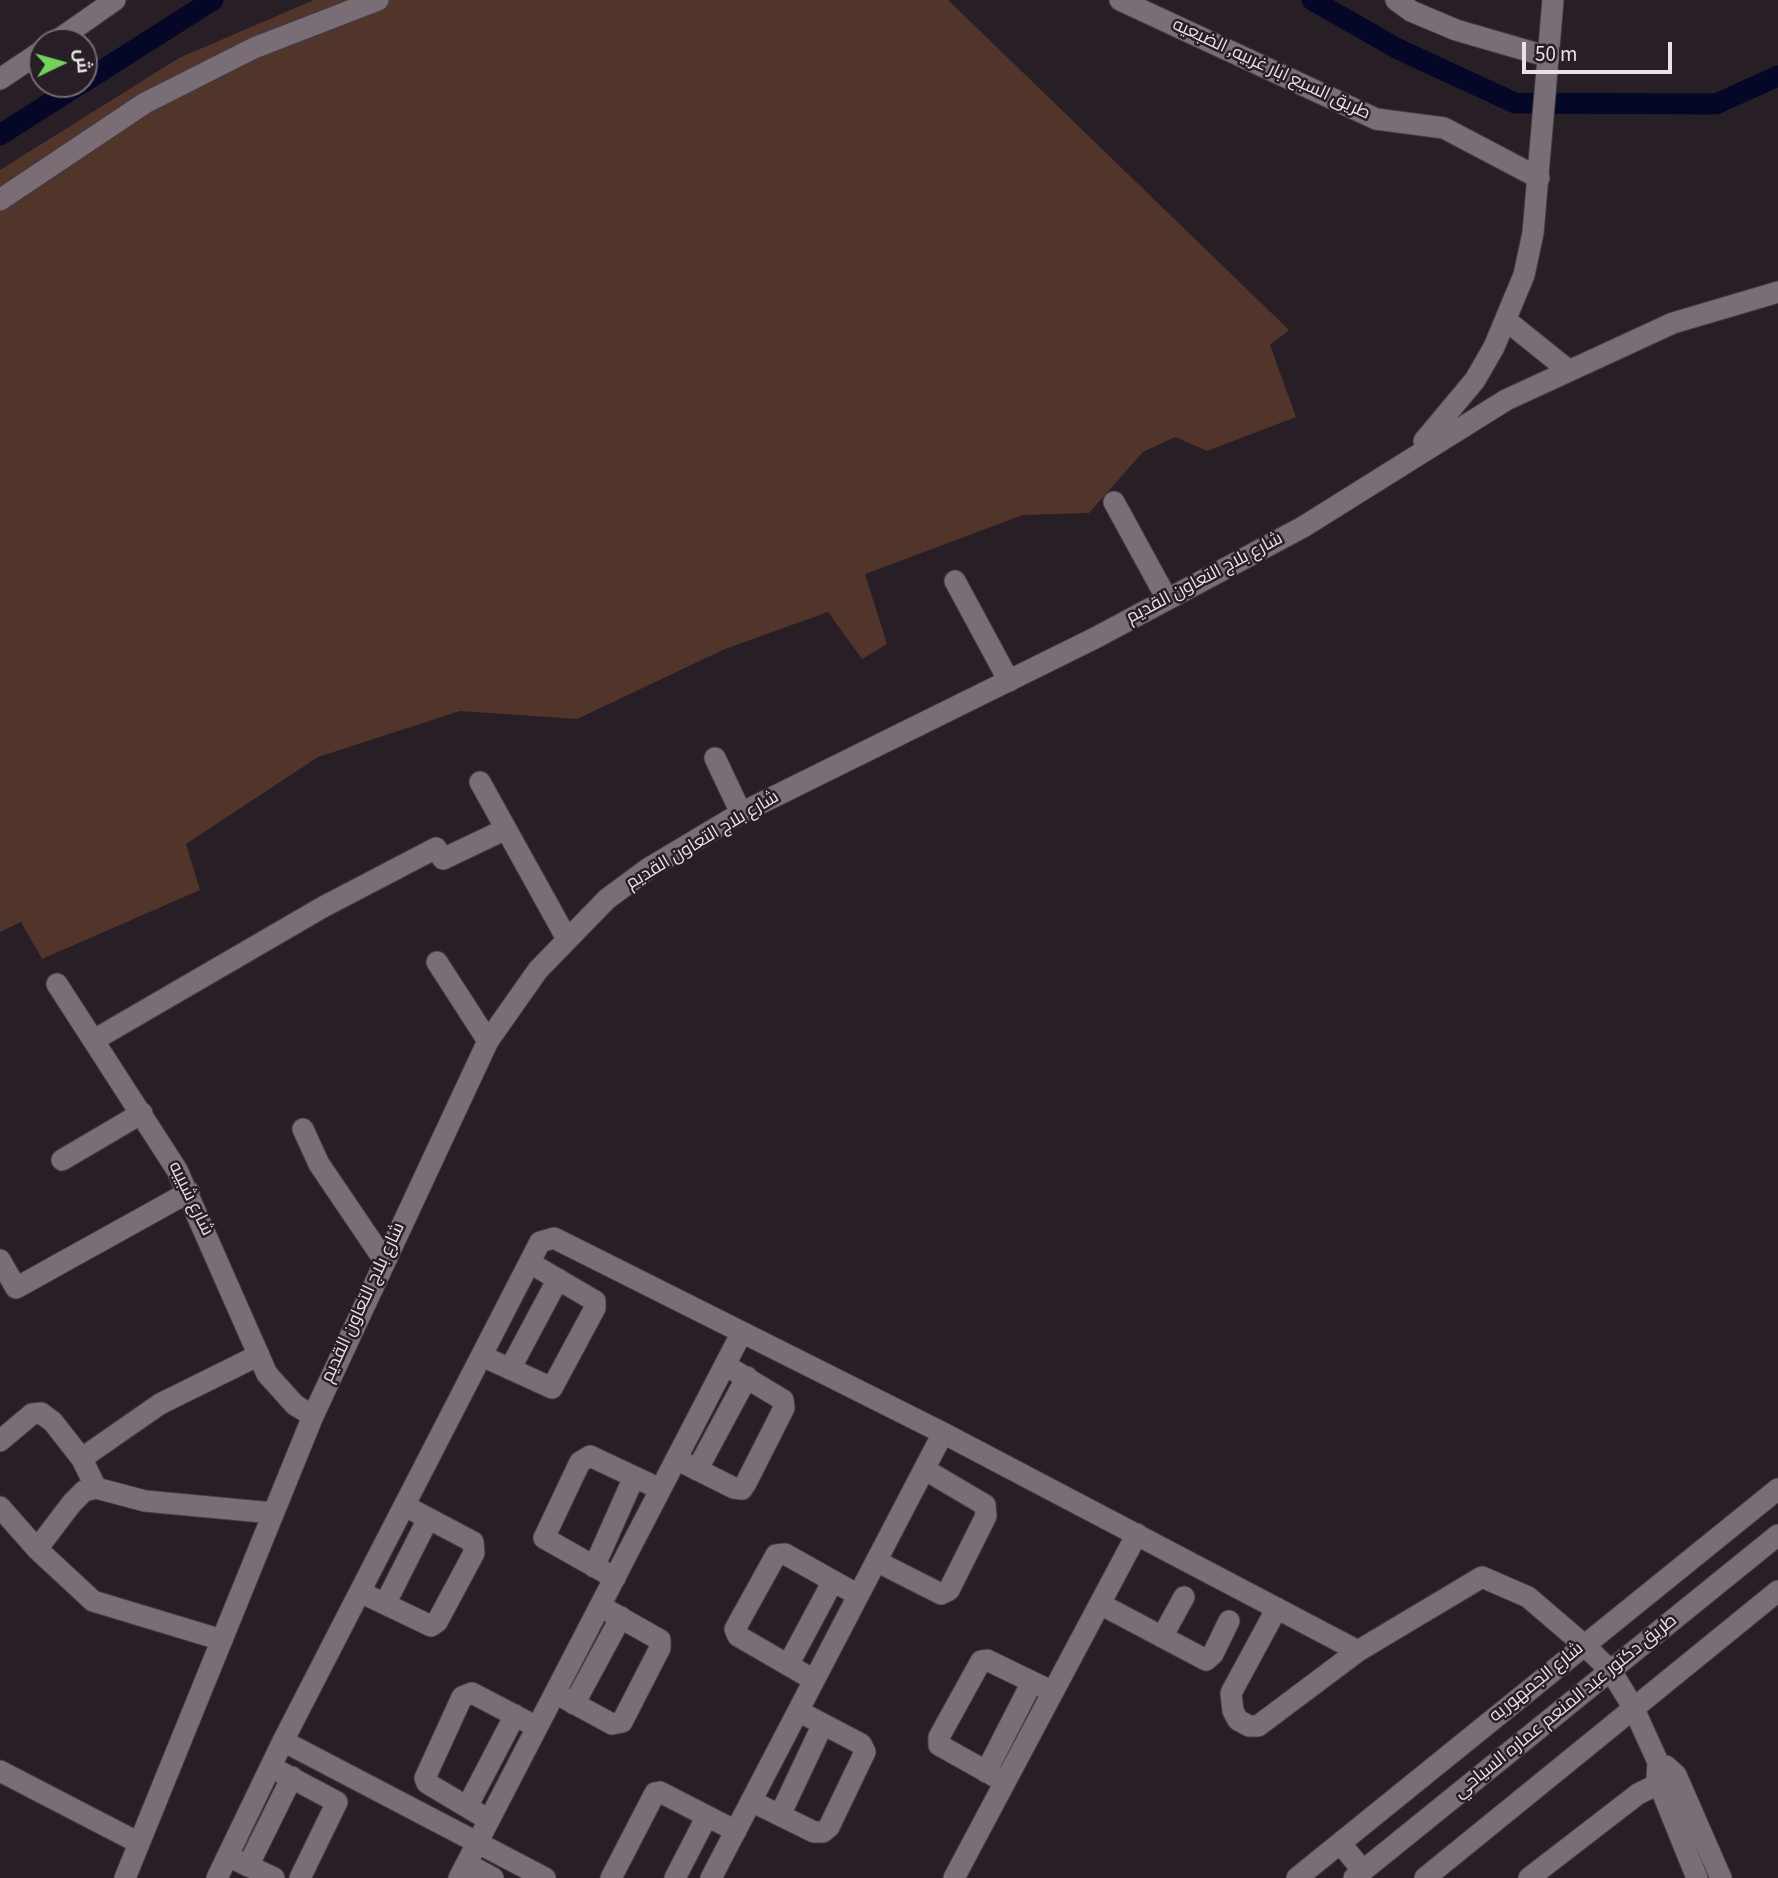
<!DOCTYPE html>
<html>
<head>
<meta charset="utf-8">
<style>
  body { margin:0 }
  #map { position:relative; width:1778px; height:1878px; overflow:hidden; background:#281e26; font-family:"Source Sans 3",Cairo,sans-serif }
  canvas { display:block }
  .north { position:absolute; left:28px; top:28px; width:70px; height:70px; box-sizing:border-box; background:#281e26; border:2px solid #756c73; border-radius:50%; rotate:85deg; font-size:19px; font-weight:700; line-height:28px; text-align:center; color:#e8e1e6 }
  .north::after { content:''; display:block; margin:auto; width:24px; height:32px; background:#73d25c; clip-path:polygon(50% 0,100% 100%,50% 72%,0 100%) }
  .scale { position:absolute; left:1522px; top:42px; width:150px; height:32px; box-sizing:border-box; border:4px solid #e8e1e6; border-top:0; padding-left:9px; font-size:21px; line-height:24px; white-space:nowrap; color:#e8e1e6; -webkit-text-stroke:5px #281e26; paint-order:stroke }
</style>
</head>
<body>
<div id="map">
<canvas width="1778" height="1878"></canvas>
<div class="north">ش</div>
<div class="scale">50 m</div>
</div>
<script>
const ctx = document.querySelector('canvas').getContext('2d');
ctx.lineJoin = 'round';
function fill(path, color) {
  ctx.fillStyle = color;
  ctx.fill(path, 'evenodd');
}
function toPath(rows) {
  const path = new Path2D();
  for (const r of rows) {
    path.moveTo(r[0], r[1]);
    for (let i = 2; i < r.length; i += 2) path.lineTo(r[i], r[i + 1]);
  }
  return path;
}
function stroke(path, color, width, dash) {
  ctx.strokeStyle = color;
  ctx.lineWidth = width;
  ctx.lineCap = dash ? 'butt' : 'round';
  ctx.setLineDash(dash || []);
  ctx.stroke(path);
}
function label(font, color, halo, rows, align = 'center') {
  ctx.font = font + ' "Source Sans 3",Cairo,sans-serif';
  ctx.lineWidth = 5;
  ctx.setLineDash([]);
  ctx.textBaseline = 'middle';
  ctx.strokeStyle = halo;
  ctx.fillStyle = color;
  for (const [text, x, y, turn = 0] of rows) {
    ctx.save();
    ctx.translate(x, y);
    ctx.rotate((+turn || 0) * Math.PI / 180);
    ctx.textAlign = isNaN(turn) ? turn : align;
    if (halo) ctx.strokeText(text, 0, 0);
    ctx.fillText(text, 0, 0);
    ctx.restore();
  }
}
const green = toPath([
  [314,0,948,0,1289,330,1270,345,1296,417,1207,451,1175,437,1143,452,1089,513,1023,515,865,574,887,644,862,659,828,612,725,649,577,719,460,711,318,757,186,844,200,890,42,959,21,922,0,932,0,170,179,58]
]);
const canal = toPath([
  [1312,0,1398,49,1515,103,1716,104,1778,76],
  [84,82,213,0],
  [0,135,80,84]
]);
const minor = toPath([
  [1120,0,1376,119,1444,128,1539,178],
  [1396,0,1411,11,1456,30,1549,57],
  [55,42,115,0],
  [0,79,42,51],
  [0,200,145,103,254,48,378,0],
  [1114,502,1167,599],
  [955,581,1009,681],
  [715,758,741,813],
  [480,782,567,939],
  [437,962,488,1041],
  [57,984,177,1170,267,1374,295,1405,313,1416],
  [94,1040,323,907,436,848,443,859,506,829],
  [303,1129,319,1164,384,1260],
  [62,1160,142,1113],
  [0,1260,16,1288,189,1192],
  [482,1356,552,1388,595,1308,595,1301,530,1263],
  [510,1369,558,1279],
  [0,1441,32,1414,41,1413,53,1422,82,1459],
  [676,1459,734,1488,742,1489,746,1483,784,1408,783,1400,725,1365],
  [697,1470,747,1377],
  [96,1488,82,1459,88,1454,160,1404,259,1355],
  [0,1507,37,1549,93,1601,222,1640],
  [37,1549,72,1503,84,1491,96,1488,145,1501,273,1513],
  [876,1561,941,1594,949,1590,986,1516,985,1505,924,1469],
  [594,1567,634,1477],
  [615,1578,544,1538,580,1462,590,1456,660,1489],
  [360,1592,431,1626,437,1622,474,1553,473,1542,405,1506],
  [385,1604,428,1519],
  [1102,1605,1206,1660,1213,1654,1229,1621],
  [1277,1608,1231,1693,1233,1711,1238,1720,1249,1726,1258,1726,1358,1651],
  [1162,1637,1184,1597],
  [788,1665,833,1581],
  [814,1680,738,1636,735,1629,776,1555,785,1554,858,1595],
  [555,1693,612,1724,622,1722,660,1648,660,1640,600,1606],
  [574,1704,621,1617],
  [1633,1707,1658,1762,1657,1779,1697,1878],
  [283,1741,545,1878],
  [1666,1766,1676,1775,1721,1878],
  [271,1767,337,1802,300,1878],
  [0,1771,139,1843],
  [986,1772,1032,1682],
  [1005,1782,939,1745,939,1737,981,1661,987,1660,1053,1692],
  [751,1801,814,1832,823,1832,829,1827,865,1752,861,1744,798,1711],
  [467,1807,515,1715],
  [780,1815,823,1724],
  [489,1820,427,1783,425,1778,462,1697,472,1693,537,1727],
  [238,1861,274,1878],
  [467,1864,493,1878],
  [248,1866,292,1777],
  [217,1878,283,1741,540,1242,554,1238,943,1433,1358,1651,1482,1577,1528,1597,1584,1645],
  [459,1878,741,1334],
  [611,1878,655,1793,660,1792,736,1831],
  [675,1878,707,1816],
  [711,1878,943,1433],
  [954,1878,1137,1534],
  [1297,1878,1778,1489],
  [1529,1878,1638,1794,1676,1775]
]);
const tertiary = toPath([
  [1507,321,1568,370],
  [1424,441,1475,380,1494,347,1524,275,1533,233,1553,0],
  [125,1878,313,1416,488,1041,538,970,607,899,649,868,741,813,1095,638,1303,527,1506,400,1673,323,1778,292]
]);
const secondary = toPath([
  [1584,1645,1611,1671,1633,1707],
  [1341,1844,1363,1871],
  [1354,1878,1778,1535],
  [1425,1878,1778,1591]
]);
const streetNames = [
  ["طريق السبع ابار غربيه, الضبعيه",1271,70,25],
  ["شارع بلاج التعاون القديم",1205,579,-28],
  ["شارع بلاج التعاون القديم",703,841,-31],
  ["شارع شبيبه",190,1199,64],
  ["شارع بلاج التعاون القديم",364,1303,-65],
  ["شارع الجمهوريه",1537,1683,-39],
  ["طريق دكتور عبد المنعم عماره السياحي",1566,1707,-39]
];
fill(green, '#52352a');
stroke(canal, '#040826', 21);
stroke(minor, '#453c43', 23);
stroke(tertiary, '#453c43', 23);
stroke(secondary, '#453c43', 23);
stroke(minor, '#7a6e76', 21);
stroke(tertiary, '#7a6e76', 21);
stroke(secondary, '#7a6e76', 21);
label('18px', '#e8e1e6', '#281e26', streetNames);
</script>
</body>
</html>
